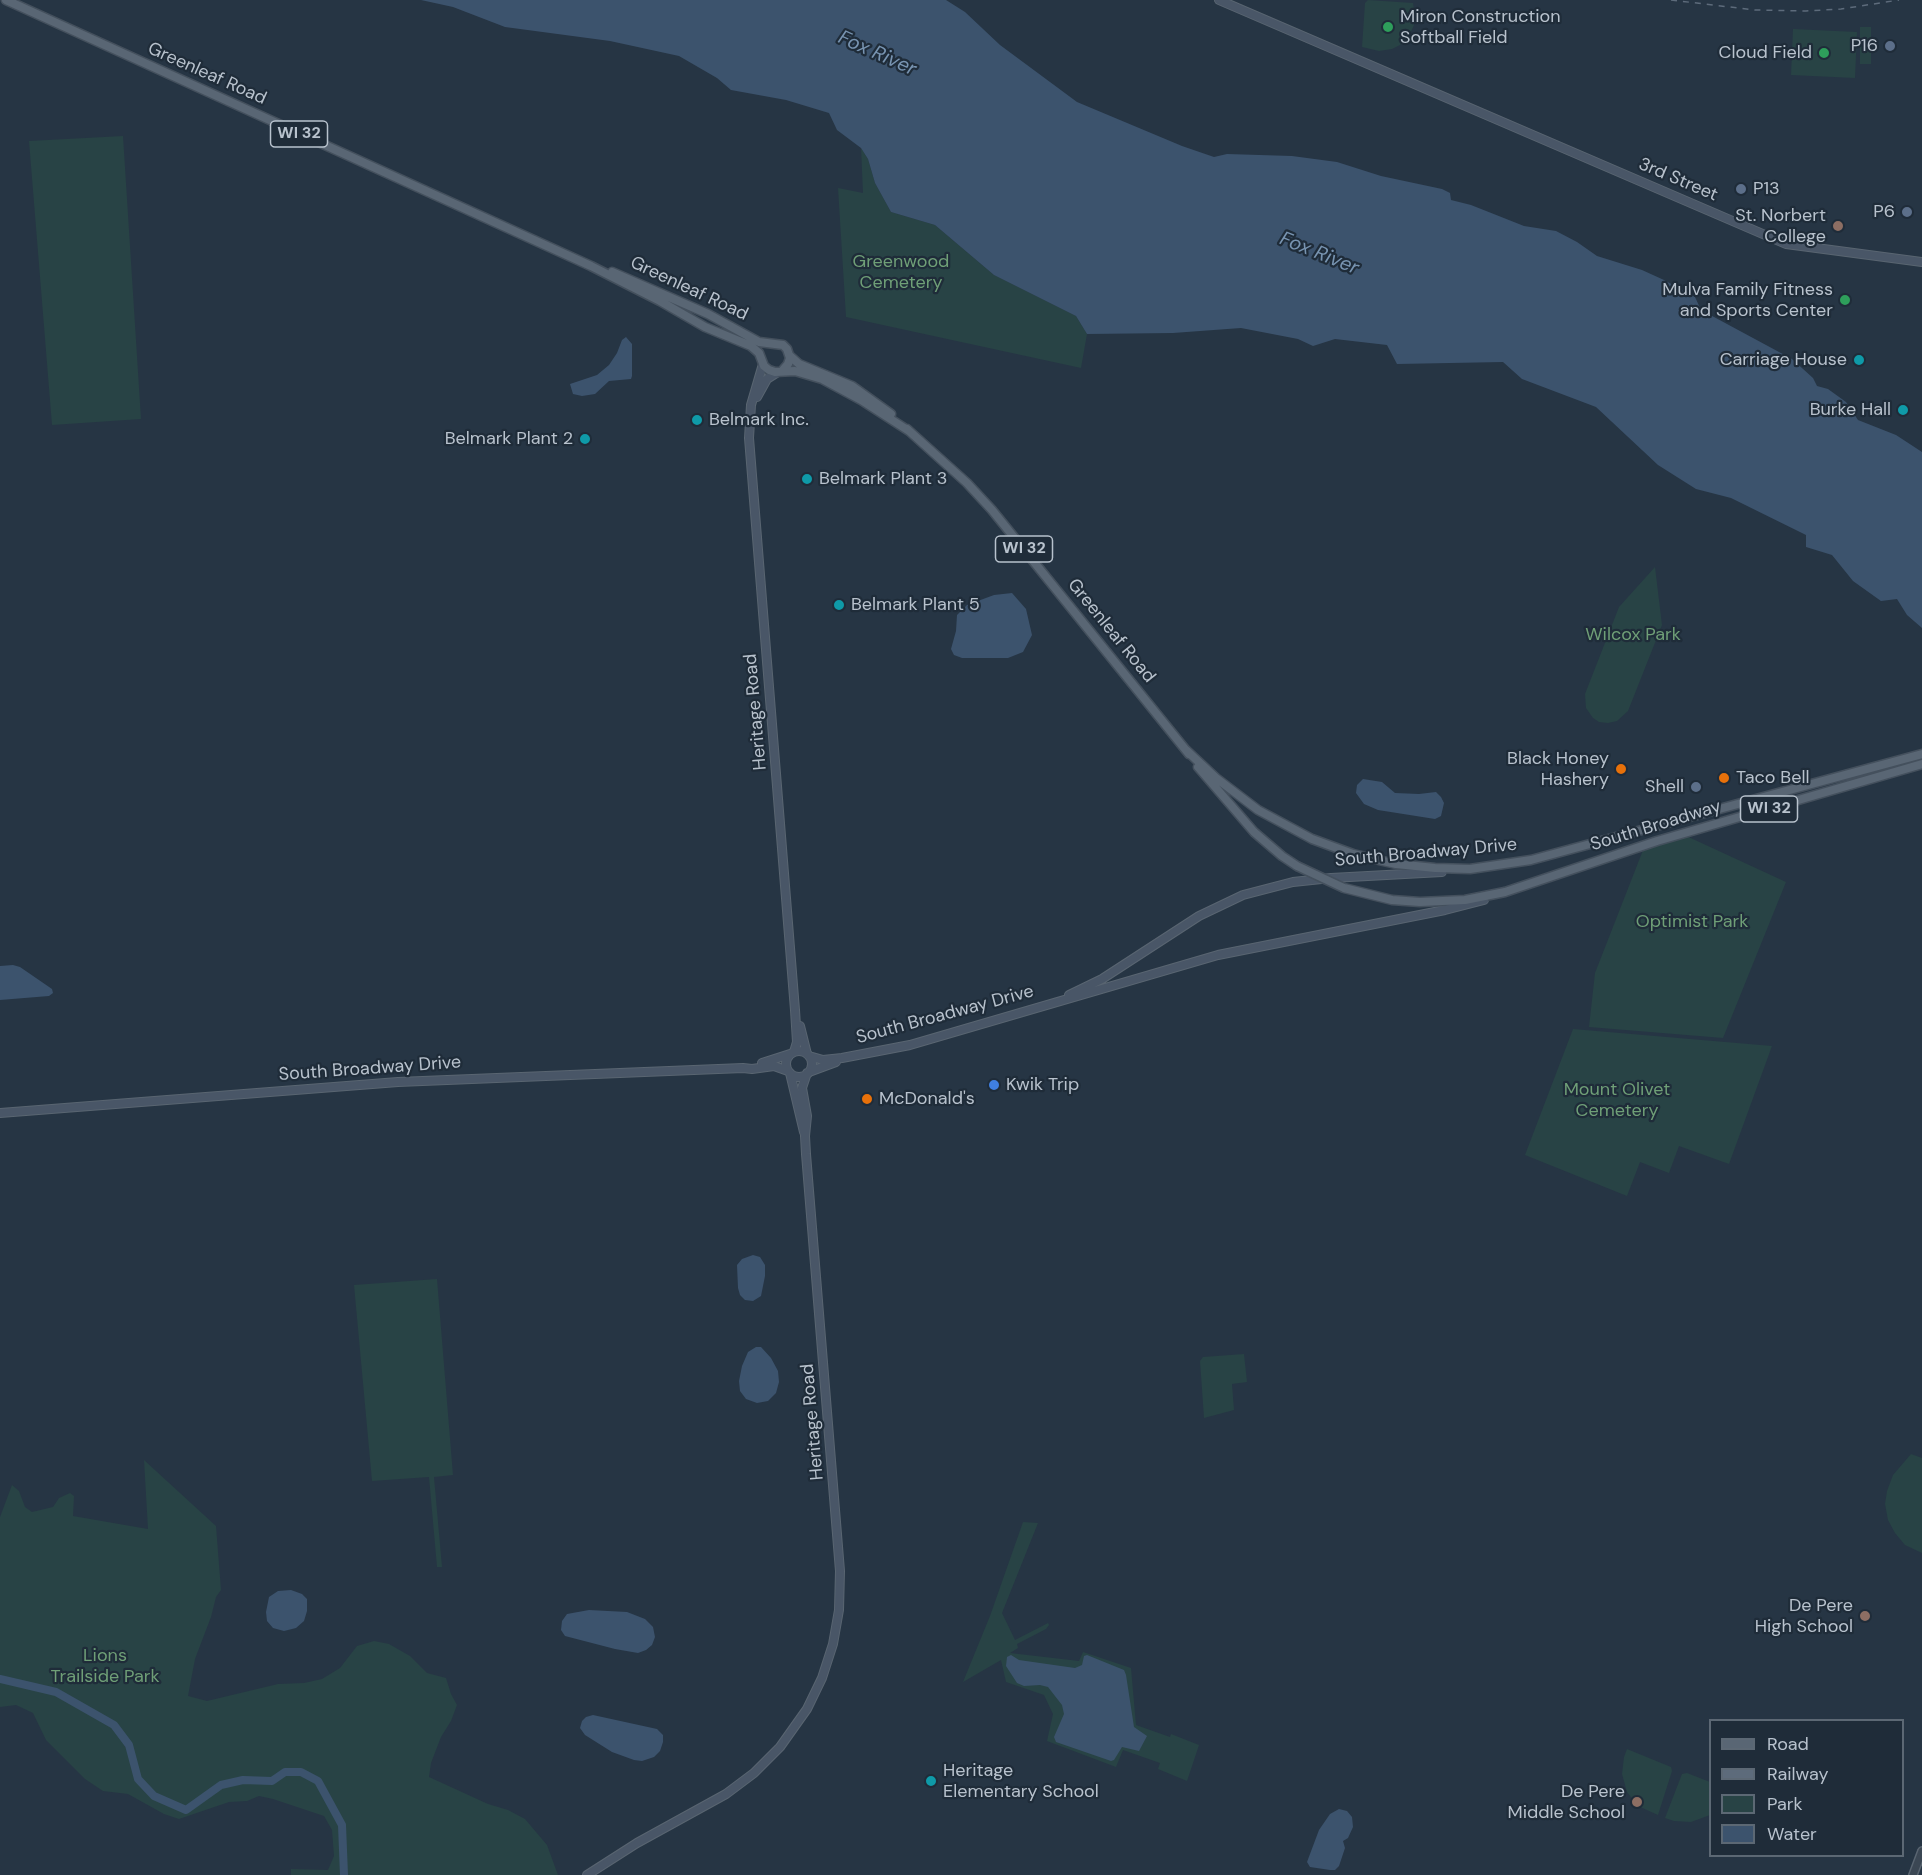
<!DOCTYPE html>
<html>
<head>
<meta charset="utf-8">
<style>
  body { margin:0 }
  #map { position:relative; width:1922px; height:1875px; overflow:hidden; background:#263544; font-family:"DM Sans",sans-serif }
  canvas { display:block }
  .legend { position:absolute; left:1709px; top:1719px; width:195px; height:138px; box-sizing:border-box; background:#1f2c39; border:2px solid #5c6874; margin:0; padding:8px 10px; list-style:none; font-size:18px; color:#b8c2cd }
  .legend li { display:flex; align-items:center; gap:12px; height:30px }
  .legend b { width:30px; border:2px solid #5c6874 }
</style>
</head>
<body>
<div id="map">
<canvas width="1922" height="1875"></canvas>
<ul class="legend">
<li><b style="height:8px;background:#596674"></b>Road</li>
<li><b style="height:8px;background:#5d6b7b"></b>Railway</li>
<li><b style="height:16px;background:#284345"></b>Park</li>
<li><b style="height:16px;background:#3c536d"></b>Water</li>
</ul>
</div>
<script>
const ctx = document.querySelector('canvas').getContext('2d');
ctx.lineJoin = 'round';
function fill(path, color) {
  ctx.fillStyle = color;
  ctx.fill(path, 'evenodd');
}
function toPath(rows) {
  const path = new Path2D();
  for (const r of rows) {
    if (r.length === 3) {
      path.moveTo(r[0] + r[2], r[1]);
      path.arc(r[0], r[1], r[2], 0, 2 * Math.PI);
      continue;
    }
    path.moveTo(r[0], r[1]);
    for (let i = 2; i < r.length; i += 2) path.lineTo(r[i], r[i + 1]);
  }
  return path;
}
function stroke(path, color, width, dash) {
  ctx.strokeStyle = color;
  ctx.lineWidth = width;
  ctx.lineCap = dash ? 'butt' : 'round';
  ctx.setLineDash(dash || []);
  ctx.stroke(path);
}
function label(font, color, halo, rows, align = 'center') {
  ctx.font = font + ' "DM Sans",sans-serif';
  ctx.lineWidth = 4.5;
  ctx.setLineDash([]);
  ctx.textBaseline = 'middle';
  ctx.strokeStyle = halo;
  ctx.fillStyle = color;
  for (const [text, x, y, turn = 0] of rows) {
    ctx.save();
    ctx.translate(x, y);
    ctx.rotate((+turn || 0) * Math.PI / 180);
    ctx.textAlign = isNaN(turn) ? turn : align;
    if (halo) ctx.strokeText(text, 0, 0);
    ctx.fillText(text, 0, 0);
    ctx.restore();
  }
}
const green = toPath([
  [1368,0,1413,3,1415,16,1414,25,1410,34,1400,45,1392,49,1379,51,1362,47,1365,3],
  [1860,27,1871,27,1871,64,1860,64],
  [1793,29,1857,32,1855,78,1791,75],
  [123,136,141,419,52,425,29,141],
  [861,148,868,159,875,183,891,212,935,225,994,275,1076,316,1087,334,1081,368,846,317,838,188,863,193],
  [1655,567,1662,625,1628,711,1617,721,1608,723,1599,722,1593,718,1586,708,1585,694,1619,607],
  [1682,834,1786,882,1723,1038,1589,1027,1595,973,1645,845],
  [1573,1029,1772,1046,1729,1164,1679,1146,1669,1173,1640,1162,1627,1196,1525,1155],
  [437,1279,453,1475,434,1477,442,1567,437,1567,429,1477,372,1481,354,1285],
  [1244,1354,1247,1382,1232,1384,1234,1410,1204,1418,1200,1361,1203,1357],
  [1911,1454,1922,1458,1922,1553,1905,1545,1895,1533,1888,1520,1885,1504,1887,1491,1893,1475],
  [144,1460,216,1526,221,1590,216,1597,211,1617,195,1659,188,1696,207,1701,278,1684,304,1683,322,1679,340,1668,357,1646,374,1641,389,1644,410,1656,427,1673,446,1678,451,1694,457,1705,451,1721,441,1737,431,1763,429,1777,488,1804,508,1810,525,1819,547,1845,558,1875,291,1875,291,1869,328,1870,334,1856,332,1830,324,1816,273,1799,259,1796,247,1801,229,1802,179,1819,164,1814,128,1794,103,1791,85,1779,46,1740,33,1713,16,1705,0,1707,0,1517,12,1485,19,1491,25,1507,32,1512,53,1507,59,1498,70,1493,74,1496,73,1516,148,1529],
  [1023,1522,1038,1523,1002,1613,1015,1640,1048,1623,1049,1625,1046,1629,1017,1644,1018,1648,1010,1653,1079,1661,1083,1652,1131,1668,1136,1725,1170,1737,1171,1734,1199,1745,1187,1781,1158,1769,1160,1763,1123,1750,1116,1767,1047,1741,1053,1714,1044,1695,1006,1682,1001,1660,963,1682,990,1616],
  [1627,1749,1671,1767,1672,1771,1658,1815,1638,1806,1627,1792,1622,1774,1624,1757],
  [1687,1773,1710,1782,1710,1815,1691,1822,1674,1821,1665,1818,1682,1774]
]);
const water = toPath([
  [421,0,946,0,965,12,1000,45,1077,102,1182,146,1214,157,1227,154,1292,156,1337,162,1381,176,1442,189,1450,193,1451,200,1471,205,1524,226,1556,231,1577,242,1597,256,1642,270,1664,280,1695,297,1701,310,1792,359,1813,378,1817,386,1828,389,1846,402,1858,420,1896,435,1922,452,1922,628,1907,615,1897,599,1881,601,1853,581,1832,555,1806,547,1806,535,1731,498,1696,489,1658,465,1596,407,1522,379,1503,362,1397,364,1387,345,1335,339,1313,346,1298,339,1241,328,1173,333,1087,334,1076,316,994,275,935,225,891,212,875,183,868,159,861,148,837,130,829,113,786,100,731,90,717,78,679,56,610,41,505,27,453,7],
  [626,337,632,344,632,376,631,379,609,381,595,394,582,396,573,394,570,384,597,375,609,365,617,353,622,340],
  [1012,593,1026,609,1032,635,1023,652,1008,658,962,658,954,655,951,649,956,631,957,615,967,605,994,595],
  [1363,779,1382,782,1395,793,1419,794,1436,792,1441,797,1444,803,1441,816,1435,819,1378,810,1364,804,1356,793,1357,785],
  [13,965,20,967,52,989,53,993,49,996,0,1000,0,966],
  [753,1255,760,1257,765,1265,765,1276,761,1296,753,1301,745,1300,740,1295,738,1288,737,1265,742,1259],
  [756,1347,761,1347,771,1358,778,1371,779,1382,776,1393,768,1401,757,1403,746,1399,740,1391,739,1381,742,1366,748,1352],
  [291,1590,302,1594,307,1599,307,1611,304,1621,296,1628,284,1631,273,1628,267,1621,266,1612,269,1597,278,1591],
  [589,1610,627,1612,645,1619,653,1627,655,1637,652,1645,646,1650,638,1653,615,1649,565,1636,561,1630,562,1621,567,1614],
  [1011,1655,1019,1660,1075,1668,1082,1665,1084,1656,1087,1655,1124,1670,1126,1675,1134,1727,1147,1736,1139,1751,1122,1747,1114,1760,1111,1761,1056,1742,1054,1737,1064,1714,1062,1705,1048,1687,1040,1685,1024,1686,1017,1683,1006,1666,1007,1657],
  [593,1715,657,1729,663,1735,663,1742,660,1751,654,1757,642,1761,634,1760,612,1752,585,1735,580,1728,582,1721,586,1717],
  [1339,1809,1347,1811,1352,1817,1353,1827,1348,1838,1343,1841,1345,1848,1339,1866,1335,1870,1330,1870,1310,1867,1307,1862,1319,1830,1330,1814]
]);
const river = toPath([
  [0,1679,56,1692,114,1725,129,1745,138,1779,154,1796,186,1810,221,1785,243,1780,272,1781,285,1772,301,1772,318,1781,342,1825,344,1875]
]);
const tertiary = toPath([
  [1913,1875,1922,1851]
]);
const secondary = toPath([
  [1219,0,1786,244,1922,262],
  [763,364,751,405,749,438,795,1010,797,1042,794,1052],
  [757,397,767,379,778,372],
  [1069,995,1102,979,1199,916,1243,895,1293,882,1331,878,1442,872],
  [800,1026,807,1054],
  [799,1064,13],
  [809,1056,823,1060,842,1058,910,1045,1218,955,1445,910,1484,900],
  [762,1063,790,1054],
  [809,1072,836,1062],
  [790,1073,804,1132],
  [0,1113,398,1082,743,1068,752,1069,774,1066,788,1071],
  [587,1875,637,1843,726,1794,754,1773,780,1747,807,1709,822,1678,833,1644,839,1610,840,1571,806,1154,805,1136,807,1116,802,1088,807,1073]
]);
const primary = toPath([
  [6,0,591,266,660,301,705,327,751,346,759,353,764,366,769,370,775,372,795,371,822,379,861,400,909,431],
  [612,272,708,314,759,342,783,345,787,349,790,358,788,364,782,371],
  [790,356,799,364,852,386,891,414],
  [907,429,967,483,992,510,1189,754],
  [1186,750,1216,778,1258,810,1312,839,1353,854,1396,864,1435,868,1470,869,1531,860,1922,754],
  [1198,767,1254,832,1282,856,1297,866],
  [1344,888,1392,900,1420,902,1465,900,1505,892,1657,841,1922,764]
]);
const rail = toPath([
  [1671,0,1755,10,1806,11,1841,9,1899,0]
]);
const primaryBridge = toPath([
  [1297,866,1344,888]
]);
const markers = [
  [1388,27,6,"#2e9e5b"],
  [1890,46,6,"#5c6f8a"],
  [1824,53,6,"#2e9e5b"],
  [1741,189,6,"#5c6f8a"],
  [1907,212,6,"#5c6f8a"],
  [1838,226,6,"#8d6e63"],
  [1845,300,6,"#2e9e5b"],
  [1859,360,6,"#0f9aa8"],
  [1903,410,6,"#0f9aa8"],
  [697,420,6,"#0f9aa8"],
  [585,439,6,"#0f9aa8"],
  [807,479,6,"#0f9aa8"],
  [839,605,6,"#0f9aa8"],
  [1621,769,6,"#e8710a"],
  [1724,778,6,"#e8710a"],
  [1696,787,6,"#5c6f8a"],
  [994,1085,6,"#3f7fe0"],
  [867,1099,6,"#e8710a"],
  [1865,1616,6,"#8d6e63"],
  [931,1781,6,"#0f9aa8"],
  [1637,1802,6,"#8d6e63"]
];
const shields = [
  [299,134,57],
  [1024,549,57],
  [1769,809,57]
];
const shieldNames = [
  ["WI 32",299,134],
  ["WI 32",1024,549],
  ["WI 32",1769,809]
];
const poiNames = [
  ["Miron Construction",1400,17,"left"],
  ["Softball Field",1400,38,"left"],
  ["P16",1878,46],
  ["Cloud Field",1812,53],
  ["P13",1753,189,"left"],
  ["P6",1895,212],
  ["St. Norbert",1826,216],
  ["College",1826,237],
  ["Mulva Family Fitness",1833,290],
  ["and Sports Center",1833,311],
  ["Carriage House",1847,360],
  ["Burke Hall",1891,410],
  ["Belmark Inc.",709,420,"left"],
  ["Belmark Plant 2",573,439],
  ["Belmark Plant 3",819,479,"left"],
  ["Belmark Plant 5",851,605,"left"],
  ["Black Honey",1609,759],
  ["Hashery",1609,780],
  ["Taco Bell",1736,778,"left"],
  ["Shell",1684,787],
  ["Kwik Trip",1006,1085,"left"],
  ["McDonald's",879,1099,"left"],
  ["De Pere",1853,1606],
  ["High School",1853,1627],
  ["Heritage",943,1771,"left"],
  ["Elementary School",943,1792,"left"],
  ["De Pere",1625,1792],
  ["Middle School",1625,1813]
];
const streetNames = [
  ["Greenleaf Road",207,74,24],
  ["3rd Street",1678,180,23],
  ["Greenleaf Road",689,289,25],
  ["Greenleaf Road",1111,631,51],
  ["Heritage Road",756,712,-95],
  ["South Broadway",1656,826,-17],
  ["South Broadway Drive",1426,853,-5],
  ["South Broadway Drive",945,1015,-15],
  ["South Broadway Drive",370,1069,-4],
  ["Heritage Road",813,1422,-95]
];
const parkNames = [
  ["Greenwood",901,262],
  ["Cemetery",901,283],
  ["Wilcox Park",1633,635],
  ["Optimist Park",1692,922],
  ["Mount Olivet",1617,1090],
  ["Cemetery",1617,1111],
  ["Lions",105,1656],
  ["Trailside Park",105,1677]
];
const waterNames = [
  ["Fox River",877,54,24],
  ["Fox River",1319,254,22]
];
fill(green, '#284345');
fill(water, '#3c536d');
stroke(river, '#3c536d', 8);
stroke(tertiary, '#596571', 10);
stroke(secondary, '#596571', 10);
stroke(primary, '#44505d', 11);
stroke(tertiary, '#3b4754', 7);
stroke(secondary, '#495667', 8);
stroke(primary, '#596674', 8);
stroke(rail, '#5d6b7b', 1.5, [6, 6]);
stroke(primaryBridge, '#44505d', 11, []);
stroke(primaryBridge, '#596674', 8);
for (const [x, y, r, color] of markers) {
  const dot = new Path2D();
  dot.arc(x, y, r, 0, 2 * Math.PI);
  ctx.fillStyle = color;
  ctx.fill(dot);
  stroke(dot, '#1f2c39', 2);
}
for (const [x, y, w] of shields) {
  const box = new Path2D();
  box.roundRect(x - w / 2, y - 13, w, 26, 4.5);
  ctx.fillStyle = '#1f2c39';
  ctx.fill(box);
  stroke(box, '#b8c2cd', 1.5);
}
label('bold 16px', '#b8c2cd', null, shieldNames);
label('18px', '#b8c2cd', '#1f2c39', poiNames, 'right');
label('18px', '#b8c2cd', '#1f2c39', streetNames);
label('18px', '#6f9f77', '#1f2c39', parkNames);
label('italic 20px', '#7894b1', '#1f2c39', waterNames);
</script>
</body>
</html>
